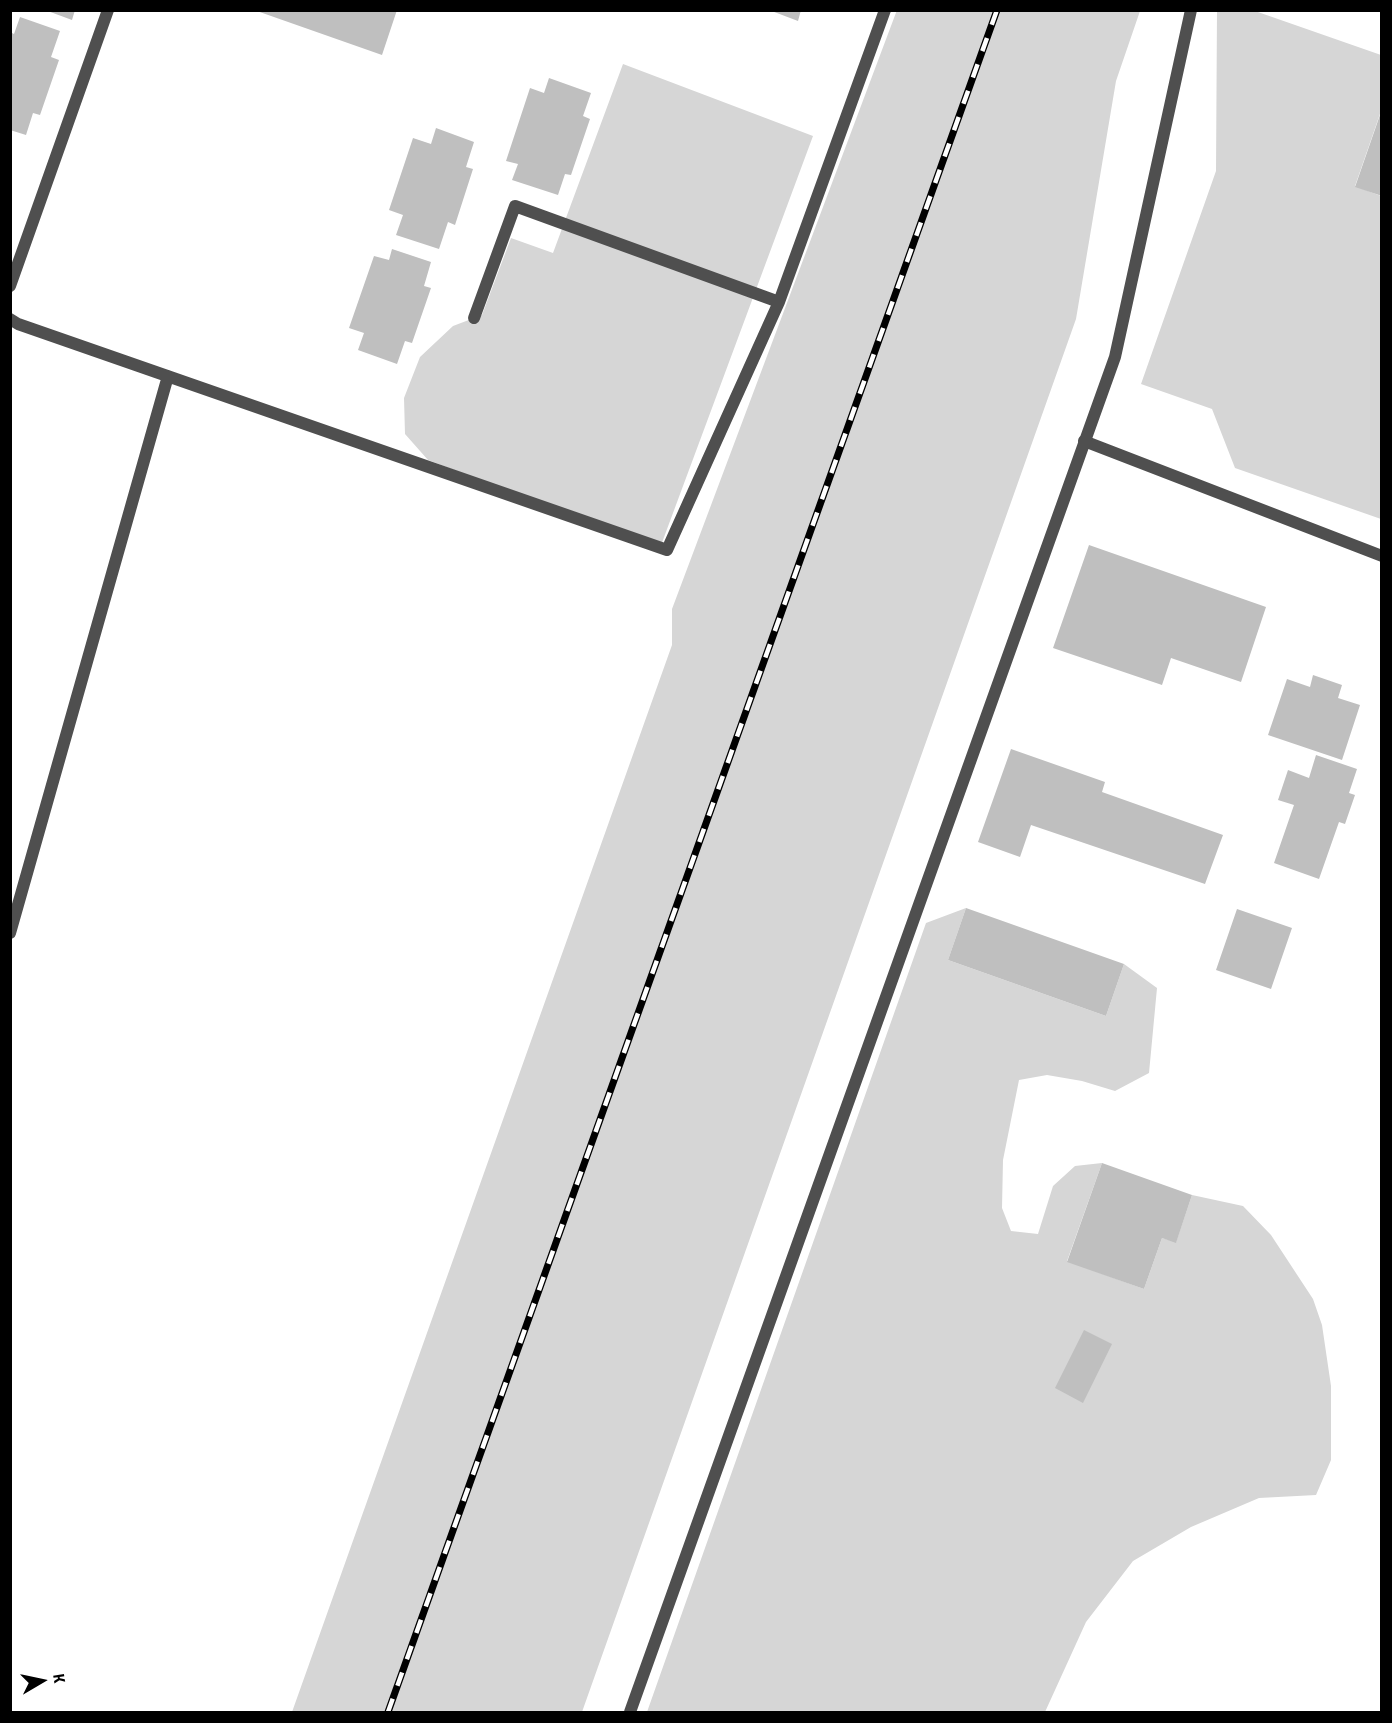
<!DOCTYPE html>
<html>
<head>
<meta charset="utf-8">
<style>
  body { margin:0 }
  #map { position:relative; width:1392px; height:1723px; overflow:hidden; background:#fff; font-family:"Titillium Web",sans-serif }
  canvas { display:block }
  .frame { position:absolute; inset:0; border:12px solid #000; pointer-events:none }
  .north { position:absolute; left:12px; top:1651px; width:60px; height:60px; -webkit-text-stroke:4px #fff; paint-order:stroke; rotate:81deg; font-size:16px; font-weight:700; line-height:24px; text-align:center; color:#000 }
  .north::after { content:''; display:block; margin:auto; width:21px; height:27px; background:#000; clip-path:polygon(50% 0,100% 100%,50% 72%,0 100%) }
</style>
</head>
<body>
<div id="map">
<canvas width="1392" height="1723"></canvas>
<div class="frame"></div>
<div class="north">K</div>
</div>
<script>
const ctx = document.querySelector('canvas').getContext('2d');
ctx.lineJoin = 'round';
function fill(path, color) {
  ctx.fillStyle = color;
  ctx.fill(path, 'evenodd');
}
function toPath(rows) {
  const path = new Path2D();
  for (const r of rows) {
    path.moveTo(r[0], r[1]);
    for (let i = 2; i < r.length; i += 2) path.lineTo(r[i], r[i + 1]);
  }
  return path;
}
function stroke(path, color, width, dash) {
  ctx.strokeStyle = color;
  ctx.lineWidth = width;
  ctx.lineCap = dash ? 'butt' : 'round';
  ctx.setLineDash(dash || []);
  ctx.stroke(path);
}
const green = toPath([
  [897,10,1140,11,1116,81,1076,319,582,1712,292,1712,672,645,672,609],
  [1217,11,1255,11,1381,55,1381,111,1355,186,1381,196,1381,519,1235,468,1212,409,1141,384,1216,171],
  [623,64,813,136,660,548,428,460,405,434,404,398,420,357,453,326,482,315,511,238,553,253],
  [966,908,948,960,1106,1016,1124,964,1157,988,1149,1073,1115,1091,1082,1081,1047,1075,1019,1080,1003,1160,1002,1208,1011,1231,1038,1234,1053,1186,1075,1166,1102,1163,1067,1261,1144,1289,1162,1238,1176,1242,1192,1195,1243,1206,1271,1235,1313,1299,1322,1325,1331,1386,1331,1460,1316,1495,1259,1498,1191,1527,1133,1561,1086,1622,1045,1712,647,1712,926,923]
]);
const building = toPath([
  [45,10,75,10,72,20],
  [254,10,397,10,382,55],
  [769,10,801,10,798,21],
  [20,17,60,31,51,57,59,60,40,115,33,113,26,135,10,130,10,32,14,34],
  [549,78,591,93,583,116,590,119,571,175,565,174,558,195,512,180,518,164,506,161,530,88,544,93],
  [1381,112,1382,112,1382,196,1355,187],
  [436,128,474,142,466,167,473,169,455,225,448,222,439,249,396,235,403,215,389,210,413,138,431,144],
  [392,249,431,262,424,286,431,288,412,343,405,341,397,364,358,350,364,333,349,328,374,256,389,260],
  [1089,545,1266,607,1241,682,1171,658,1162,685,1053,648],
  [1313,675,1342,685,1338,698,1360,705,1342,760,1268,735,1287,679,1310,687],
  [1011,749,1105,782,1102,792,1223,835,1205,884,1031,825,1020,857,978,842],
  [1316,755,1357,769,1349,793,1355,795,1345,824,1339,822,1319,879,1274,863,1294,805,1278,800,1288,770,1309,778],
  [966,908,1124,964,1106,1016,948,960],
  [1237,909,1292,928,1271,989,1216,970],
  [1102,1163,1192,1195,1176,1243,1162,1238,1144,1289,1067,1262],
  [1084,1330,1112,1344,1083,1403,1055,1388]
]);
const service = toPath([
  [1084,441,1382,556]
]);
const minor = toPath([
  [10,286,108,10],
  [474,318,515,206,779,302],
  [10,319,18,324,667,550,779,302,885,10],
  [10,933,168,376],
  [630,1712,1115,357,1191,10]
]);
const rail = toPath([
  [388,1712,997,10]
]);
fill(green, '#d6d6d6');
fill(building, '#bfbfbf');
stroke(service, '#4f4f4f', 12);
stroke(minor, '#4f4f4f', 12);
stroke(rail, '#000', 7);
stroke(rail, '#fff', 4.5, [14]);
</script>
</body>
</html>
